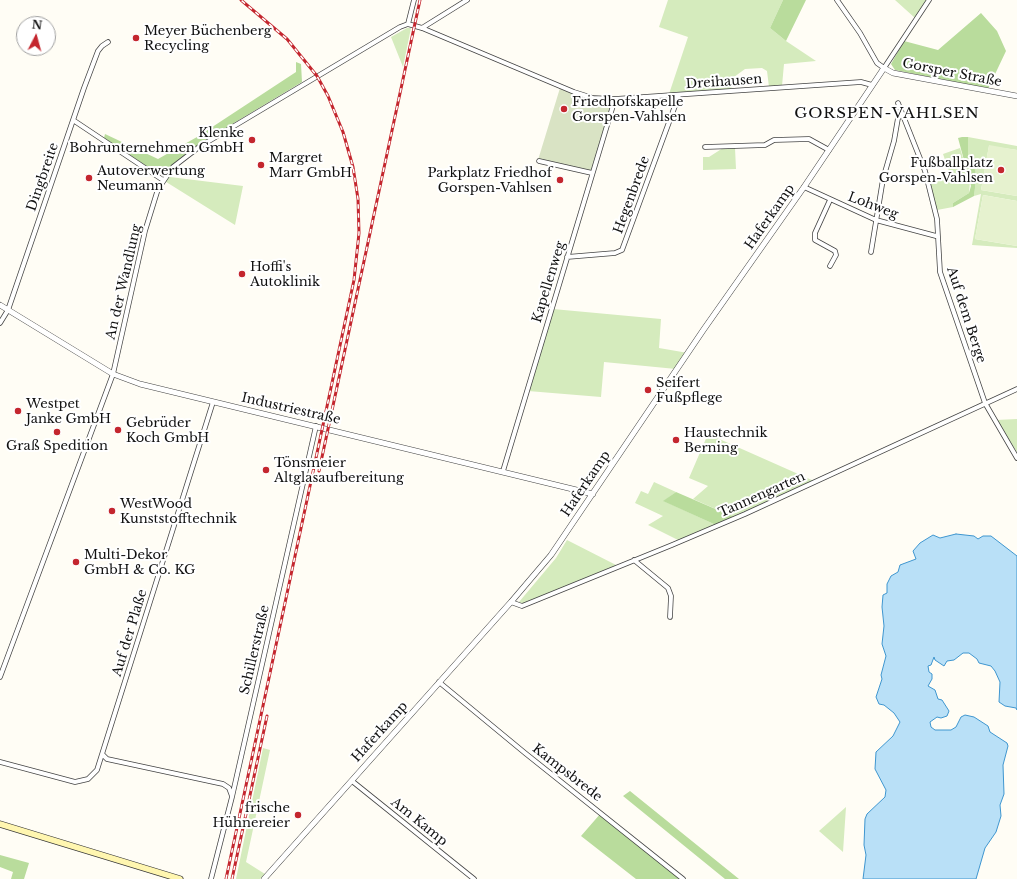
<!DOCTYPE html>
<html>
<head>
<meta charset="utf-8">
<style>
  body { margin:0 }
  #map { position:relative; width:1017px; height:879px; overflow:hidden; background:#fffdf5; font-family:"Libre Baskerville",serif }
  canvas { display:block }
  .north { position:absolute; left:16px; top:16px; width:40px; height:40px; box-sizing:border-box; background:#fff; border:1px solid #a0a0a0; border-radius:50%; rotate:6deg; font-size:11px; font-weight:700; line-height:16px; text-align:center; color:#111 }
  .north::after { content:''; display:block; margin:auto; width:14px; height:18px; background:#c4262e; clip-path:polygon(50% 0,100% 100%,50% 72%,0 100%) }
</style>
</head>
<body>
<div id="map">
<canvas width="1017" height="879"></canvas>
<div class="north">N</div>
</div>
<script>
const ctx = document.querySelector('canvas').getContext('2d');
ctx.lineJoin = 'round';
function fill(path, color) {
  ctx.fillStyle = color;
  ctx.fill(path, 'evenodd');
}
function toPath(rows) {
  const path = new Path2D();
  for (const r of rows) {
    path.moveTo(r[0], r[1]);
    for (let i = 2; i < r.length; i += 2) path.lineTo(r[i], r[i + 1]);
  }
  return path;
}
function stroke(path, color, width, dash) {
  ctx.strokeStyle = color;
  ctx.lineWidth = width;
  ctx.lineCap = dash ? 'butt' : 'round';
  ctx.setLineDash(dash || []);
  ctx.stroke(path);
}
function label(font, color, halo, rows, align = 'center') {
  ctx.font = font + ' "Libre Baskerville",serif';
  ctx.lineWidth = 4;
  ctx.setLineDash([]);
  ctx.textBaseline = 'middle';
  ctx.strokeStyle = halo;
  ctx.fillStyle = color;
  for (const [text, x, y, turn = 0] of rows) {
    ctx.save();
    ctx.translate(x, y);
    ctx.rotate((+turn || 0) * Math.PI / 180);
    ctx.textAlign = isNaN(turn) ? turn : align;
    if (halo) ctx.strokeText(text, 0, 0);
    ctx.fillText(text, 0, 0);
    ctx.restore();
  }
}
const green = toPath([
  [668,0,783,0,770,28,786,41,816,61,784,64,782,86,769,87,767,71,762,68,745,69,734,77,731,89,669,94,688,37,659,27],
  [895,0,927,0,915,18],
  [407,28,411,28,403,67,391,37],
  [968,137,1017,146,1017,150,989,146,981,190,1017,196,1017,201,983,195,975,239,1017,246,1017,248,972,245,981,194,974,196,976,180,968,156],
  [723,148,735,148,736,169,703,170,703,157,709,157],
  [960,148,970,181,969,193,953,203,953,207,937,210,929,181,950,174,943,154],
  [170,177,243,186,235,225,163,180],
  [553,309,661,319,659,348,688,353,676,369,604,362,601,397,528,391],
  [1017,419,1017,452,996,420],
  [708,434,814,481,734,517,693,499,708,486,689,478],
  [654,482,676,492,664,501,716,525,680,541,648,525,663,516,635,503,641,491,648,494],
  [567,540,618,566,524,604,519,602,556,558],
  [263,748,270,750,246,862,265,874,260,879,236,879],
  [846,807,843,852,819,831]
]);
const forest = toPath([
  [783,0,806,0,786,41,770,28],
  [981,13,997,31,1006,51,988,89,895,70,891,64,904,41,938,50],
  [296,62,301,64,302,82,199,144,162,173,154,171,104,138,105,134,158,159,197,137,296,72],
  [962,137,968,137,968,156,975,170,976,180,974,196,953,207,953,203,969,193,971,186,958,138],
  [676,492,734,517,716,525,663,501],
  [630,791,739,879,725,879,623,796],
  [601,813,681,879,636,879,581,836],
  [0,855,29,863,24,879,11,879,13,872,0,867]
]);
const cemetery = toPath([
  [560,88,584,97,613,100,591,173,538,160]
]);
const pitch = toPath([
  [989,145,1017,150,1017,196,981,190],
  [983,195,1017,201,1017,246,975,239]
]);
const water = toPath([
  [956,534,974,536,978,539,983,536,991,536,1017,556,1017,710,1016,708,1005,706,999,702,1000,682,995,671,991,666,979,663,977,659,969,653,963,653,954,660,947,661,944,666,935,660,934,657,931,665,928,666,929,672,932,674,932,679,928,686,935,690,938,699,942,700,949,711,947,716,941,718,937,717,930,722,931,727,935,730,951,730,956,727,961,717,965,715,974,717,988,726,990,732,1007,743,1008,746,1003,765,1004,794,1000,805,1001,816,996,832,985,848,976,879,863,879,866,855,864,845,865,819,867,814,885,797,886,790,875,769,876,752,893,736,900,722,894,713,884,705,879,704,876,697,882,679,881,675,886,656,882,644,884,626,882,607,883,595,887,593,887,584,891,576,898,572,900,565,916,559,913,551,920,543,933,535,940,538,956,534]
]);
const minor = toPath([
  [837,0,860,33,877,63,884,68,929,0],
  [408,24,414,0],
  [422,28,467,0],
  [898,103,925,171,937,219,940,272,985,403,1017,458],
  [73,120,163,180],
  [705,147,765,145,774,140,809,139,829,150],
  [539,161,592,173],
  [804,187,876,220,936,236],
  [830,200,815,233,815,240,835,251,836,255,830,266],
  [871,252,883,179,894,141,898,118,903,114],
  [567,257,615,253,622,250,679,95],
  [0,323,8,310,84,88,98,51,102,46,108,42],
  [503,471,615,99],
  [634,560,668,588,671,596,670,617],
  [511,602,522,606,672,545,745,514,1017,389],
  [0,677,113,374,145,231,158,189,173,167,199,147,400,27,408,24,422,28,574,92,593,98,615,99,861,82,872,85],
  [439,682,525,753,683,879],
  [103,755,107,759,223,784,229,788,232,796],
  [0,762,75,782,88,779,97,770,213,402],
  [352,781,474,879],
  [211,879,232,797,316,426]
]);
const tertiary = toPath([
  [0,305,113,374,140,384,593,494],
  [264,879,511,602,551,555,704,329,804,187,884,68,893,73,1017,96]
]);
const secondary = toPath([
  [0,824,180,879]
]);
const rail = toPath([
  [319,471,420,0],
  [226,879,354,280,359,233,358,199,353,167,343,132,328,96,317,76,287,39,241,0],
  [232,879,267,716]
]);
const markers = [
  [136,38,4,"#c4262e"],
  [564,109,4,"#c4262e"],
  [252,140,4,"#c4262e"],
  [261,165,4,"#c4262e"],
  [1001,170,4,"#c4262e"],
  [89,178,4,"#c4262e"],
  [560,180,4,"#c4262e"],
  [242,274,4,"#c4262e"],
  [648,390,4,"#c4262e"],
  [18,411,4,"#c4262e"],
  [118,430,4,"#c4262e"],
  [57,432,4,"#c4262e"],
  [676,440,4,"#c4262e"],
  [266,470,4,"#c4262e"],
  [112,511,4,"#c4262e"],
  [76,562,4,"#c4262e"],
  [298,815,4,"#c4262e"]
];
const poiNames = [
  ["Meyer Büchenberg",144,31],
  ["Recycling",144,46],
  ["Friedhofskapelle",572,102],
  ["Gorspen-Vahlsen",572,117],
  ["Klenke",244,133,"right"],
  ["Bohrunternehmen GmbH",244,148,"right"],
  ["Margret",269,158],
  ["Marr GmbH",269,173],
  ["Fußballplatz",993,163,"right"],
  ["Gorspen-Vahlsen",993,178,"right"],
  ["Autoverwertung",97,171],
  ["Neumann",97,186],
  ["Parkplatz Friedhof",552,173,"right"],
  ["Gorspen-Vahlsen",552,188,"right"],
  ["Hoffi's",250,267],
  ["Autoklinik",250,282],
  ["Seifert",656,383],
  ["Fußpflege",656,398],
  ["Westpet",26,404],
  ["Janke GmbH",26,419],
  ["Gebrüder",126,423],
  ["Koch GmbH",126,438],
  ["Haustechnik",684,433],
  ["Berning",684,448],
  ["Graß Spedition",57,446,"center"],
  ["Tönsmeier",274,463],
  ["Altglasaufbereitung",274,478],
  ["WestWood",120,504],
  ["Kunststofftechnik",120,519],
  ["Multi-Dekor",84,555],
  ["GmbH & Co. KG",84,570],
  ["frische",290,808,"right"],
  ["Hühnereier",290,823,"right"]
];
const streetNames = [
  ["Gorsper Straße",952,73,11],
  ["Dreihausen",724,82,-4],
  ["Dingbreite",43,177,-71],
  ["Hegenbrede",632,195,-70],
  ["Lohweg",873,206,21],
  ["Haferkamp",770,217,-55],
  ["An der Wandlung",124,282,-77],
  ["Kapellenweg",549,282,-73],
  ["Auf dem Berge",966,315,72],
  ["Industriestraße",291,409,13],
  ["Haferkamp",586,484,-56],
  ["Tannengarten",762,495,-24],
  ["Auf der Plaße",130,633,-73],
  ["Schillerstraße",255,650,-77],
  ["Haferkamp",380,732,-48],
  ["Kampsbrede",567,773,38],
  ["Am Kamp",419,822,39]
];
const quarterNames = [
  ["GORSPEN-VAHLSEN",887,114]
];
fill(green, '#d5ebbd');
fill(forest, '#b9dc9c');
fill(cemetery, '#d9e3c4');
fill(pitch, '#e6f2cf');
fill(water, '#b9e0f7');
stroke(water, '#3f96cf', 1);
stroke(minor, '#444', 5.5);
stroke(tertiary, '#444', 6);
stroke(secondary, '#333', 7);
stroke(minor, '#fff', 4);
stroke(tertiary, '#fff', 5);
stroke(secondary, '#fff6b0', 5.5);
stroke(rail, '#c4262e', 3);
stroke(rail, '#fff', 1.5, [4.5]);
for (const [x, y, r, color] of markers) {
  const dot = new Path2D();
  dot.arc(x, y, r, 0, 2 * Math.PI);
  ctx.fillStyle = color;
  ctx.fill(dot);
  stroke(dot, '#fff', 1.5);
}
label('13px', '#111', '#fff', poiNames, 'left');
label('13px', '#111', '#fff', streetNames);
ctx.letterSpacing = '1px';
label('15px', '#111', '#fff', quarterNames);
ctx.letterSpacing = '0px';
</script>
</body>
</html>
